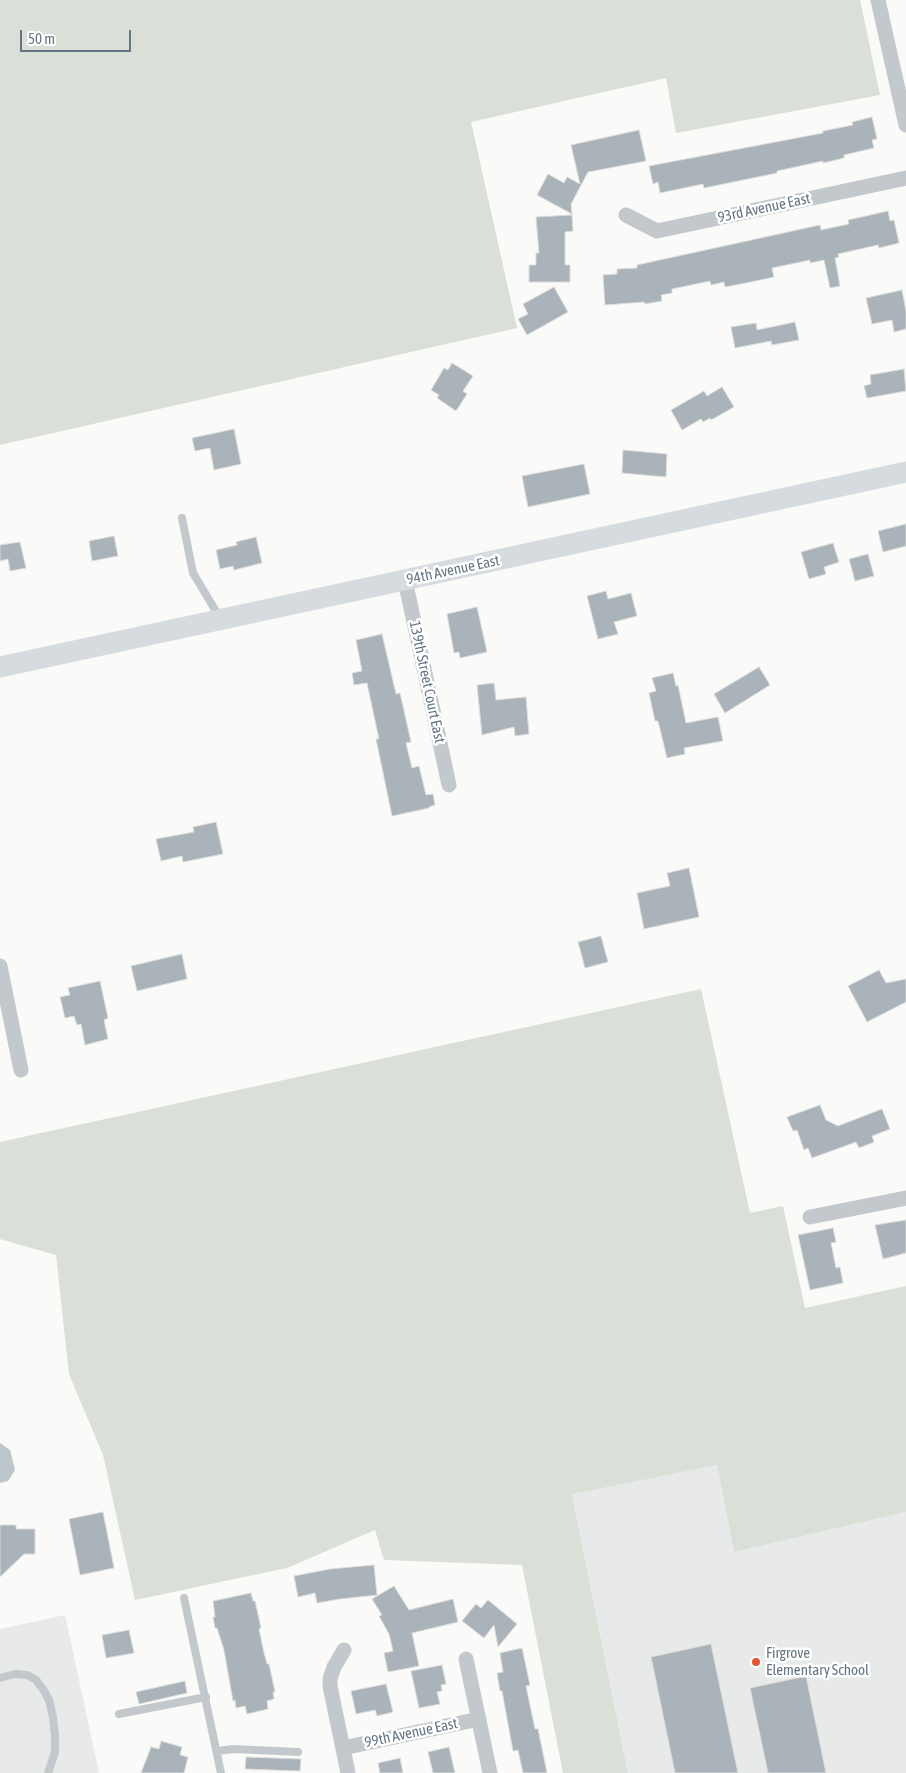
<!DOCTYPE html>
<html>
<head>
<meta charset="utf-8">
<style>
  body { margin:0 }
  #map { position:relative; width:906px; height:1773px; overflow:hidden; background:#fafaf8; font-family:"Asap Condensed",sans-serif }
  canvas { display:block }
  .scale { position:absolute; left:20px; top:30px; width:111px; height:22px; box-sizing:border-box; border:2px solid #657683; border-top:0; padding-left:6px; font-size:15px; line-height:18px; white-space:nowrap; color:#657683; -webkit-text-stroke:4px #fff; paint-order:stroke }
</style>
</head>
<body>
<div id="map">
<canvas width="906" height="1773"></canvas>
<div class="scale">50 m</div>
</div>
<script>
const ctx = document.querySelector('canvas').getContext('2d');
ctx.lineJoin = 'round';
function fill(path, color) {
  ctx.fillStyle = color;
  ctx.fill(path, 'evenodd');
}
function toPath(rows) {
  const path = new Path2D();
  for (const r of rows) {
    path.moveTo(r[0], r[1]);
    for (let i = 2; i < r.length; i += 2) path.lineTo(r[i], r[i + 1]);
  }
  return path;
}
function stroke(path, color, width, dash) {
  ctx.strokeStyle = color;
  ctx.lineWidth = width;
  ctx.lineCap = dash ? 'butt' : 'round';
  ctx.setLineDash(dash || []);
  ctx.stroke(path);
}
function label(font, color, halo, rows, align = 'center') {
  ctx.font = font + ' "Asap Condensed",sans-serif';
  ctx.lineWidth = 5;
  ctx.setLineDash([]);
  ctx.textBaseline = 'middle';
  ctx.strokeStyle = halo;
  ctx.fillStyle = color;
  for (const [text, x, y, turn = 0] of rows) {
    ctx.save();
    ctx.translate(x, y);
    ctx.rotate((+turn || 0) * Math.PI / 180);
    ctx.textAlign = isNaN(turn) ? turn : align;
    if (halo) ctx.strokeText(text, 0, 0);
    ctx.fillText(text, 0, 0);
    ctx.restore();
  }
}
const built = toPath([
  [717,1465,734,1552,906,1512,906,1773,628,1773,572,1493],
  [65,1615,99,1773,0,1773,0,1629]
]);
const green = toPath([
  [0,0,860,0,880,95,676,133,666,78,471,122,517,328,0,445],
  [701,989,750,1213,783,1206,805,1308,906,1286,906,1512,734,1552,717,1465,572,1494,628,1773,563,1773,522,1565,384,1560,375,1530,287,1568,135,1600,103,1455,69,1374,56,1255,0,1239,0,1142]
]);
const water = toPath([
  [0,1443,10,1450,15,1470,8,1481,0,1483]
]);
const building = toPath([
  [872,117,877,139,872,140,874,148,844,155,844,158,823,163,823,161,777,171,777,173,704,188,703,184,660,193,658,182,653,184,649,166,823,133,823,131,853,125,852,122,872,117],
  [639,130,646,161,588,172,571,204,572,214,537,195,548,174,564,183,567,177,580,184,571,145,639,130],
  [888,211,890,221,894,220,899,243,879,248,878,245,838,254,839,257,835,258,840,286,830,288,824,260,810,263,810,260,772,268,774,277,741,284,725,287,724,282,711,285,710,281,672,289,672,293,661,295,662,301,645,304,644,302,605,305,603,275,617,274,617,269,637,268,637,265,820,225,821,230,849,224,848,220,888,211],
  [572,215,573,231,565,232,565,265,570,265,570,282,529,282,529,265,536,265,536,253,539,253,536,217,572,215],
  [554,287,568,312,527,335,518,319,528,314,523,304,554,287],
  [902,290,906,311,906,329,894,332,892,320,872,324,866,298,902,290],
  [795,322,799,340,772,345,771,341,735,348,731,327,756,323,757,330,795,322],
  [452,363,473,376,463,391,467,394,456,411,437,398,439,395,431,390,444,368,448,370,452,363],
  [904,369,906,391,867,398,864,386,871,384,870,375,904,369],
  [722,387,734,407,711,420,710,418,703,422,701,419,682,430,671,410,704,391,707,396,722,387],
  [234,429,241,464,214,470,210,448,195,451,192,438,234,429],
  [623,450,667,454,666,477,622,473,623,450],
  [584,464,590,494,528,507,522,476,584,464],
  [906,524,906,546,883,552,878,531,906,524],
  [114,536,118,556,92,561,89,541,114,536],
  [256,537,262,563,234,570,233,566,220,569,216,550,237,545,236,542,256,537],
  [20,542,26,568,10,571,8,559,0,561,0,545,20,542],
  [833,543,839,562,824,567,826,574,809,579,801,552,833,543],
  [868,554,874,576,855,581,849,559,868,554],
  [606,591,608,599,631,593,637,616,614,622,618,634,598,639,587,596,606,591],
  [477,607,487,652,460,658,459,652,454,653,447,614,477,607],
  [382,634,396,694,400,693,411,742,406,743,412,768,419,766,426,795,433,794,435,805,429,807,429,808,392,816,376,739,379,739,367,683,354,685,352,673,362,671,356,640,382,634],
  [759,667,770,685,725,713,714,694,759,667],
  [673,673,676,686,678,685,686,723,718,717,723,741,684,748,685,754,667,758,658,721,655,721,649,693,656,691,652,678,673,673],
  [494,683,496,700,526,697,529,734,515,736,514,727,482,735,477,685,494,683],
  [216,822,223,854,183,862,182,856,161,861,156,839,194,832,193,827,216,822],
  [689,868,699,917,644,929,637,893,670,886,667,873,689,868],
  [601,936,608,962,585,968,578,942,601,936],
  [182,954,187,979,137,991,131,966,182,954],
  [879,970,886,983,906,979,906,1002,867,1022,848,986,879,970],
  [100,981,108,1018,104,1020,108,1039,85,1045,81,1024,77,1025,74,1016,65,1018,60,997,70,995,68,988,100,981],
  [820,1105,826,1120,838,1126,882,1109,890,1129,872,1136,874,1142,859,1148,856,1142,812,1158,808,1148,804,1150,797,1130,793,1131,787,1117,820,1105],
  [906,1220,906,1253,883,1259,875,1225,906,1220],
  [833,1228,836,1242,831,1243,836,1268,840,1267,843,1283,810,1290,798,1235,833,1228],
  [103,1512,114,1568,80,1575,69,1519,103,1512],
  [0,1525,16,1525,16,1529,35,1529,35,1554,24,1554,0,1577,0,1525],
  [374,1565,377,1595,340,1599,317,1603,315,1593,298,1597,294,1576,330,1569,374,1565],
  [394,1586,409,1610,453,1599,458,1622,412,1633,419,1666,388,1672,384,1653,393,1651,389,1634,379,1616,382,1615,372,1599,394,1586],
  [251,1593,253,1601,255,1601,261,1628,259,1629,264,1653,267,1664,269,1664,275,1692,273,1692,274,1699,267,1701,268,1709,247,1714,245,1706,236,1708,235,1700,233,1701,224,1650,217,1628,215,1628,213,1617,215,1617,213,1601,251,1593],
  [488,1600,517,1624,498,1647,494,1625,484,1638,462,1621,476,1604,481,1608,488,1600],
  [129,1630,134,1653,106,1658,102,1635,129,1630],
  [711,1644,738,1773,675,1773,651,1657,711,1644],
  [522,1648,530,1685,526,1686,535,1729,538,1729,547,1773,523,1773,518,1750,513,1751,502,1691,500,1691,497,1673,503,1672,500,1653,522,1648],
  [442,1665,446,1684,441,1685,442,1691,437,1692,440,1704,419,1708,411,1671,442,1665],
  [806,1676,826,1773,768,1773,750,1688,806,1676],
  [185,1681,187,1693,139,1704,136,1692,185,1681],
  [386,1684,393,1712,377,1716,375,1710,356,1714,351,1691,386,1684],
  [161,1741,182,1747,180,1755,188,1757,184,1773,141,1773,151,1747,159,1749,161,1741],
  [449,1747,455,1773,433,1773,428,1752,449,1747],
  [246,1757,301,1759,300,1771,245,1769,246,1757],
  [400,1758,403,1773,380,1773,378,1763,400,1758]
]);
const service = toPath([
  [182,518,193,573,220,618],
  [184,1598,221,1773],
  [0,1678,15,1674,27,1675,36,1680,43,1689,49,1700,53,1717,55,1736,55,1752,48,1773],
  [119,1714,206,1697],
  [217,1751,234,1749,298,1752]
]);
const minor = toPath([
  [878,0,906,125],
  [626,215,657,231,906,178],
  [405,580,449,785],
  [0,966,21,1070],
  [810,1217,906,1198],
  [344,1650,334,1667,330,1679,330,1686,348,1773],
  [466,1659,490,1773],
  [343,1748,479,1719]
]);
const secondary = toPath([
  [0,667,906,472]
]);
const markers = [
  [756,1662,5,"#e4572e"]
];
const streetNames = [
  ["93rd Avenue East",764,208,-12],
  ["94th Avenue East",453,570,-12],
  ["139th Street Court East",427,682,78],
  ["99th Avenue East",411,1733,-12]
];
const poiNames = [
  ["Firgrove",766,1653],
  ["Elementary School",766,1670]
];
fill(built, '#e8e9e9');
fill(green, '#dadfd7');
fill(water, '#bbc7cb');
fill(building, '#aab3b9');
stroke(building, '#dcdcda', 1);
stroke(service, '#c3c8cc', 8);
stroke(minor, '#c3c8cc', 15);
stroke(secondary, '#d6dbdf', 21);
for (const [x, y, r, color] of markers) {
  const dot = new Path2D();
  dot.arc(x, y, r, 0, 2 * Math.PI);
  ctx.fillStyle = color;
  ctx.fill(dot);
  stroke(dot, '#fff', 2);
}
label('15px', '#657683', '#fff', streetNames);
label('15px', '#657683', '#fff', poiNames, 'left');
</script>
</body>
</html>
